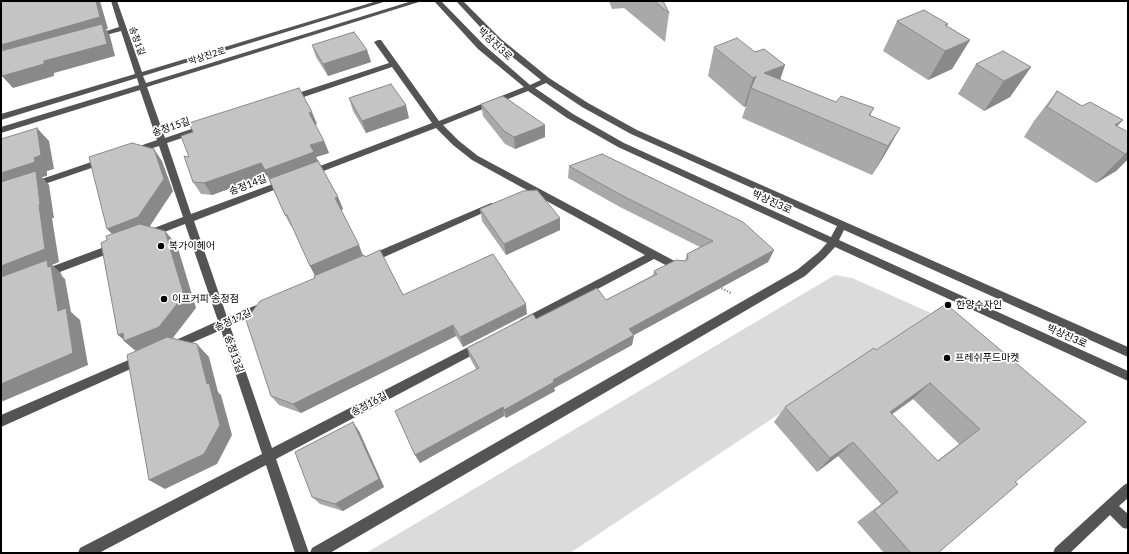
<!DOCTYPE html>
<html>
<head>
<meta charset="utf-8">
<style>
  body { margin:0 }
  #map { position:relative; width:1129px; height:554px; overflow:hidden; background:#fff; font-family:Lato,sans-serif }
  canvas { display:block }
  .frame { position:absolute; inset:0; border:2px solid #000; pointer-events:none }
</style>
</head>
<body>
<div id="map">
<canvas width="1129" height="554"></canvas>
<div class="frame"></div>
</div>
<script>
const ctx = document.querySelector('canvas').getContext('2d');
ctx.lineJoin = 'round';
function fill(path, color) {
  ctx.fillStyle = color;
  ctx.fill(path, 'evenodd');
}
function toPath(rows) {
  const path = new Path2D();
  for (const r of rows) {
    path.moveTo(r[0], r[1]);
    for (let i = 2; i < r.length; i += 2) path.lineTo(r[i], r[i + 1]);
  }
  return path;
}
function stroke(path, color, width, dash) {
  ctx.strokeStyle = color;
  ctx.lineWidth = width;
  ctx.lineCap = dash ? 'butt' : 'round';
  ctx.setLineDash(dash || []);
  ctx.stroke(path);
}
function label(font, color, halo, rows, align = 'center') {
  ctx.font = font + ' Lato,"Noto Sans KR",sans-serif';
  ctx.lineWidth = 3.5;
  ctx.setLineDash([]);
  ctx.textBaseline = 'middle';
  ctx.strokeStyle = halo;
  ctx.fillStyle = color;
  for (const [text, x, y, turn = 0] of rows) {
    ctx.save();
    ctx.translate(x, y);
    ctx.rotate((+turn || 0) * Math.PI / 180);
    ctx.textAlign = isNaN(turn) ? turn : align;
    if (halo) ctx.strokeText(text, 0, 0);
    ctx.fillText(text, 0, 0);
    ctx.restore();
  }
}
const green = toPath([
  [835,275,852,278,931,313,570,553,366,553]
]);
const path = toPath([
  [719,287,731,293]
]);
const minor = toPath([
  [111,1,117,1,142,72,377,1,387,1,143,76,146,83,412,1,422,1,147,87,165,138,206,124,210,127,209,129,167,143,191,214,281,181,284,180,288,183,287,185,194,221,227,317,264,302,268,303,269,306,268,309,230,326,272,448,476,343,480,341,484,343,485,346,484,349,276,459,309,553,295,553,266,465,99,553,78,553,80,548,262,454,221,330,171,352,167,350,166,347,167,344,218,321,185,224,149,238,144,234,146,231,183,217,159,146,134,154,130,151,131,149,157,140,140,90,1,133,1,127,139,85,137,78,1,120,1,114,135,74,121,31,95,38,91,36,119,27,111,1],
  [434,1,441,1,484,45,530,85,541,80,495,43,456,1,463,1,501,39,549,78,588,103,637,130,1128,347,1128,357,844,230,839,240,1128,371,1128,381,835,247,825,258,805,276,330,553,310,553,312,548,797,270,819,252,827,243,618,147,567,118,528,91,443,125,459,141,478,156,682,265,684,268,682,271,679,272,654,259,528,326,524,327,520,326,519,323,520,320,645,255,472,160,453,145,436,128,313,175,307,175,306,173,307,171,432,123,392,67,292,101,289,102,285,99,286,97,389,63,374,42,378,40,381,40,439,121,524,87,478,49,434,1],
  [546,83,582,107,631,134,837,226,831,237,624,143,573,114,535,88,546,83],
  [103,158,107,161,106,163,33,188,29,185,30,183,103,158],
  [491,203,496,206,494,208,373,262,367,262,365,259,367,256,491,203],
  [115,243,118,244,120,247,118,250,44,278,40,277,39,274,40,271,115,243],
  [140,355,144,357,145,360,144,363,1,427,1,415,140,355],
  [1128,483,1128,498,1119,506,1128,514,1128,529,1123,528,1110,515,1070,553,1053,553,1055,548,1124,485,1128,483]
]);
const wall = toPath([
  [609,1,663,1,669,13,665,42,624,8,612,9],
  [897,21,948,24,947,26,970,40,952,69,928,80,883,51],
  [312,45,367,50,371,62,328,76,316,57],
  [714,47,755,52,785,65,780,80,836,102,874,108,870,116,900,128,884,156,872,175,742,118,746,106,744,107,708,76],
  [976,64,1031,67,1010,97,984,111,958,94],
  [1057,91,1082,106,1123,120,1117,126,1128,159,1116,171,1096,183,1024,137,1034,121],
  [349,98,409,118,366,133,353,111],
  [481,104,545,137,515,149,505,144,483,116],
  [317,124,315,125,324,141,329,153,316,157,338,197,343,209,341,210,363,255,403,295,527,314,463,347,456,336,301,413,279,405,271,396,315,276,310,266,292,226,291,226,285,215,267,175,212,195,201,194,193,182,189,157],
  [569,166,774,250,768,262,634,335,632,345,554,388,555,391,506,418,504,416,420,463,415,455,476,369,470,358,467,348,536,319,606,300,653,275,654,271,685,261,687,254,700,247,620,207,568,178],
  [480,209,560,230,506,255,482,221],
  [946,304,1015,482,938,553,884,553,857,522,881,504,838,456,817,472,774,422,785,407,876,350],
  [913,399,959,444,937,461,892,414],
  [359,431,384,487,343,511,320,504,312,497]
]);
const shadedWall = toPath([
  [96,1,100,1,108,29,106,29,110,36,115,56,54,73,54,76,13,88,2,76,9,57,1,48,1,45],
  [970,40,952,69,928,80,945,51],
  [367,50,371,62,328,76,323,64],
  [785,65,775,94,764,73],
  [1031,67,1010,97,984,111,1004,81],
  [756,76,751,88,746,106,744,107,753,78],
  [406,105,409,118,366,133,362,121],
  [312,112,317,124,314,125,309,113],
  [1123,120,1103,141,1115,125],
  [545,125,545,137,515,149,514,137],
  [37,128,49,141,54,169,47,171,47,176,42,177,49,185,54,218,52,218,59,262,52,265,61,273,62,276,65,279,71,312,80,320,88,365,1,402,1,173,34,158],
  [900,128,884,156,872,175,888,146],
  [324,141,329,153,316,157,319,164,271,182,267,175,212,195,204,183],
  [154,149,162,161,173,191,148,229,118,240,107,229],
  [1128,152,1128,159,1116,171,1096,183,1125,154],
  [338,197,343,209,340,210,335,198],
  [560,218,560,230,506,255,504,244],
  [165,231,177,245,196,308,172,339,139,354,124,341,125,341,118,335],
  [359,245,363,256,316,277,310,266],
  [774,250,768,262,634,335,632,345,554,388,555,391,506,418,504,410,553,380,629,329],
  [526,304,527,314,463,347,460,337],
  [453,325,456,336,301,413,293,404],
  [197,344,209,357,218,392,221,395,232,435,217,464,165,489,149,480,207,384],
  [930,383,913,399,874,427,890,412],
  [503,407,504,416,420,463,415,455],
  [353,422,359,431,384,487,343,511,335,504],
  [853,442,838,456,817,472,830,458]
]);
const building = toPath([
  [1,1,96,1,100,17,1,45,1,1],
  [654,1,663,1,669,13,654,1],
  [924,10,948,24,945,25,970,40,945,51,897,21,924,10],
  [102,24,107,44,44,61,44,64,2,76,1,65,1,51,102,24],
  [354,32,367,50,323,64,312,45,354,32],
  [737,38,755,52,764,49,785,65,764,73,836,102,841,96,874,108,869,115,900,128,888,146,751,88,756,76,753,78,714,47,737,38],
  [1003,51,1031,67,1004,81,976,64,1003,51],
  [391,84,406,105,362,121,349,98,391,84],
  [299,88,312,112,309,113,324,141,310,145,314,152,265,170,261,163,204,183,193,182,184,156,189,157,181,136,193,132,189,123,299,88],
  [1057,91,1082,106,1090,102,1123,120,1115,125,1128,132,1128,152,1125,154,1047,107,1057,91],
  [503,96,545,125,514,137,504,131,481,104,503,96],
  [37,128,41,155,34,158,35,162,1,173,1,139,37,128],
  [132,143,154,149,164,179,138,217,107,229,89,157,132,143],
  [602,154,743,222,774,250,629,329,634,335,553,380,554,382,504,410,503,407,415,455,395,411,479,368,467,348,533,314,536,319,597,288,606,300,657,274,654,271,676,260,686,261,688,258,687,254,713,241,621,195,569,166,602,154],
  [318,161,338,197,335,198,359,245,310,266,287,215,285,215,269,179,318,161],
  [36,171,40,204,39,205,45,249,1,266,1,182,36,171],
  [537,190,560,218,504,244,480,209,523,191,537,190],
  [140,224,165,231,184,295,159,327,124,341,123,333,118,335,101,243,107,240,106,236,140,224],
  [380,250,403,295,493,254,526,304,460,337,453,325,293,404,271,396,246,320,260,301,315,278,314,276,364,255,365,257,380,250],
  [47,260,48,267,51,266,58,311,66,308,73,353,1,384,1,277,47,260],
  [946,304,1086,422,1015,482,1018,484,938,553,911,553,874,511,898,492,853,442,830,458,785,407,874,348,876,350,946,304],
  [930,383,980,429,938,461,890,412,930,383],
  [167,337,197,344,207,384,209,383,220,425,204,454,149,480,127,355,167,337],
  [353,422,379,479,335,504,312,497,295,452,353,422]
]);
const markers = [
  [161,246,4,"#000"],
  [164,299,4,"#000"],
  [948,305,4,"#000"],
  [947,358,4,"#000"]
];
const farStreetnames = [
  ["송정1길",137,41,71],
  ["박상진2로",207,56,-17]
];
const streetNames = [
  ["박상진3로",495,44,43],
  ["송정15길",171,127,-19],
  ["송정14길",248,185,-21],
  ["박상진3로",772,202,25],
  ["송정17길",233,320,-24],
  ["박상진3로",1067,336,24],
  ["송정13길",234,354,71],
  ["송정16길",369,404,-28]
];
const poiNames = [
  ["복가이헤어",169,246],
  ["이프커피 송정점",172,299],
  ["한양수자인",956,305],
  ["프레쉬푸드마켓",955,358]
];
fill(green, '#dbdbdb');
stroke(path, '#767676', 2.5, [1, 2]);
fill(minor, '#545454');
fill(wall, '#a9a9a9');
fill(shadedWall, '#898989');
fill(building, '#c4c4c4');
stroke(building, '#898989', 1);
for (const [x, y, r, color] of markers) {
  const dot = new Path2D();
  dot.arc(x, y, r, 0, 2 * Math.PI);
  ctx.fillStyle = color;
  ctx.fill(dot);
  stroke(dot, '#fff', 1.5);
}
label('9px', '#000', '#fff', farStreetnames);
label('10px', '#000', '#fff', streetNames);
label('10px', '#000', '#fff', poiNames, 'left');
</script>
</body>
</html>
